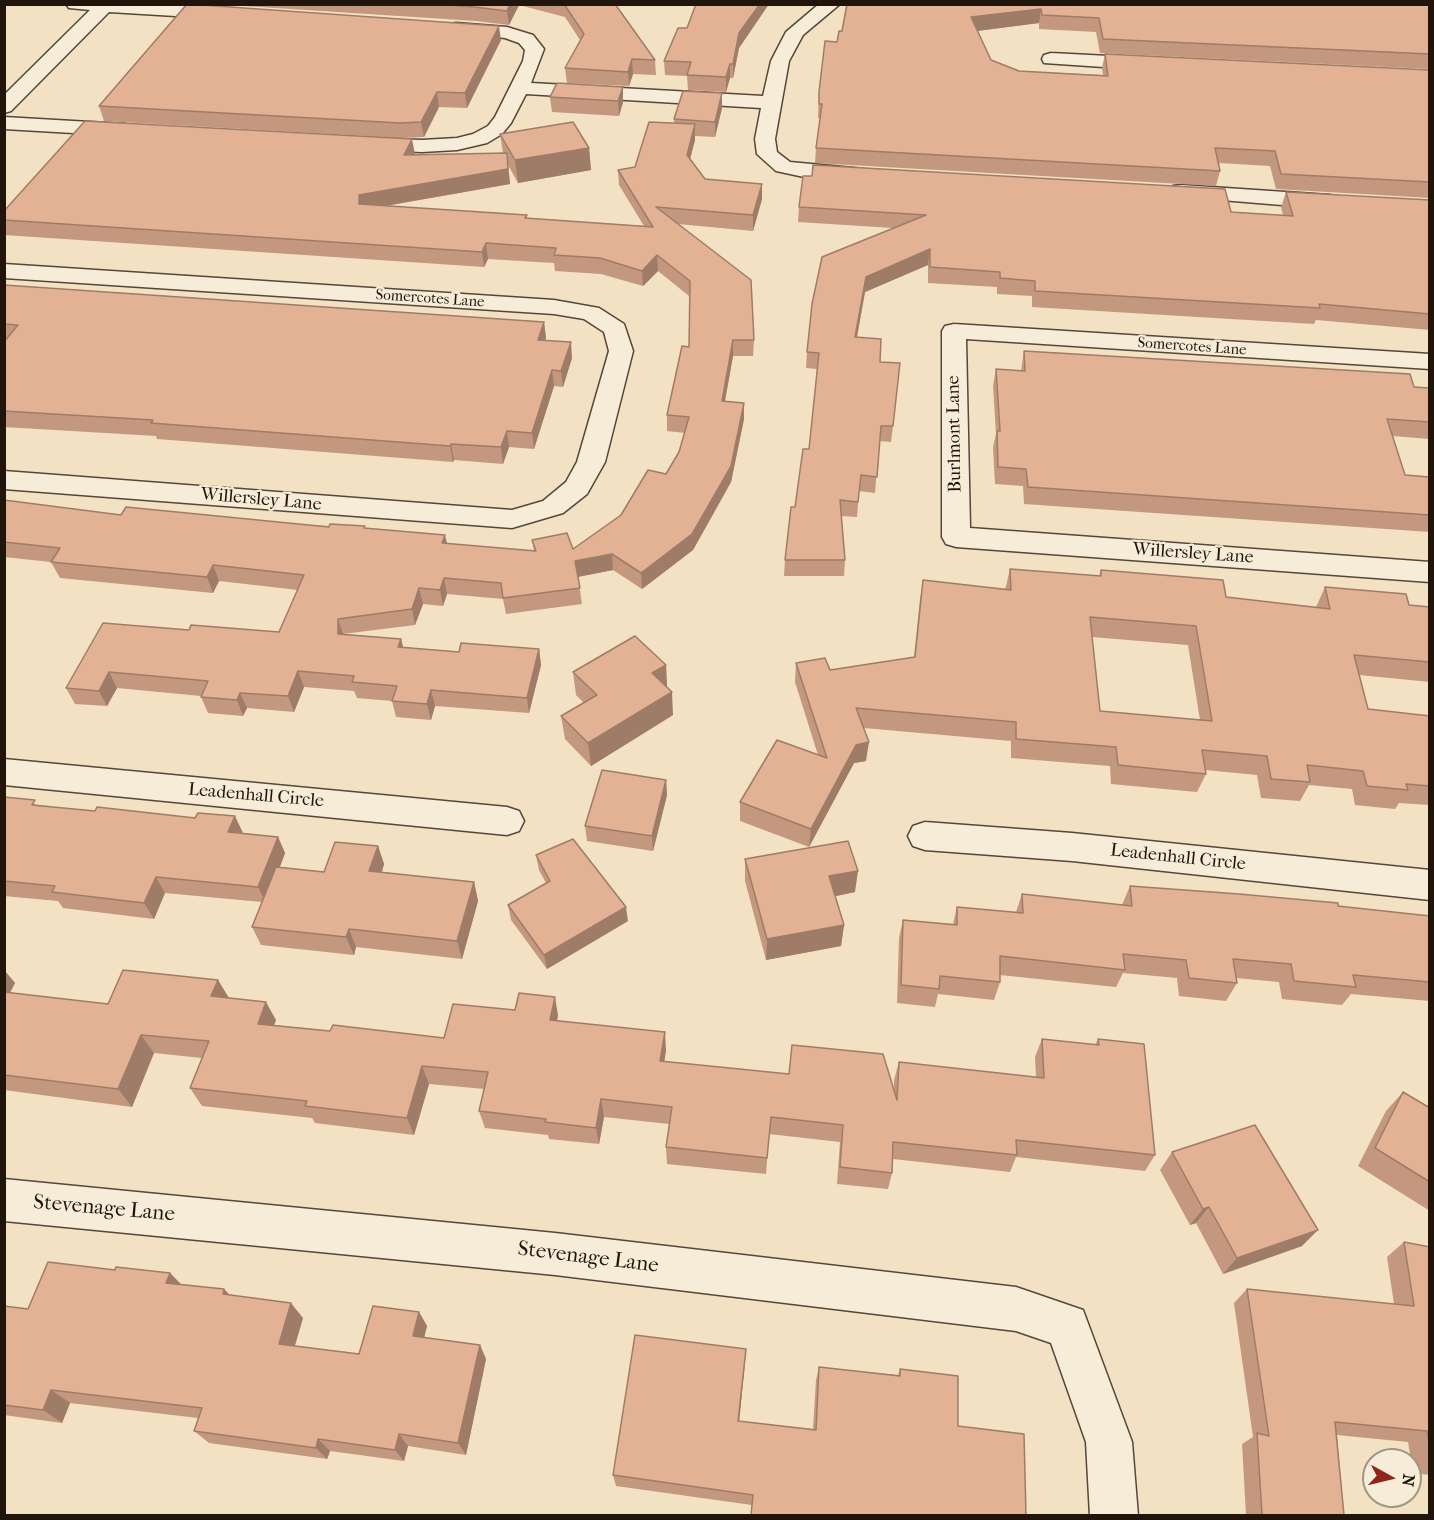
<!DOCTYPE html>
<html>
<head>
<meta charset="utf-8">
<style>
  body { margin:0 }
  #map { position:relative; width:1434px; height:1520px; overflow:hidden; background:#f2e1c3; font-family:"IM FELL French Canon",serif }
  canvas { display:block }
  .frame { position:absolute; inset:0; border:6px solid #21140b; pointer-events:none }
  .north { position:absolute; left:1362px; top:1448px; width:60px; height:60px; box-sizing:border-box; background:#f7ecd8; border:2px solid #a19686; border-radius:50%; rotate:98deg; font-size:16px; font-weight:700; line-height:24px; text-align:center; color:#21140b }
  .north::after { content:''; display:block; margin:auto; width:21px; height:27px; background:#8f2418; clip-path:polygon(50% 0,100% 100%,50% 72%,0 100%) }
</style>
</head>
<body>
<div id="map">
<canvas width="1434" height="1520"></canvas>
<div class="frame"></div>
<div class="north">N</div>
</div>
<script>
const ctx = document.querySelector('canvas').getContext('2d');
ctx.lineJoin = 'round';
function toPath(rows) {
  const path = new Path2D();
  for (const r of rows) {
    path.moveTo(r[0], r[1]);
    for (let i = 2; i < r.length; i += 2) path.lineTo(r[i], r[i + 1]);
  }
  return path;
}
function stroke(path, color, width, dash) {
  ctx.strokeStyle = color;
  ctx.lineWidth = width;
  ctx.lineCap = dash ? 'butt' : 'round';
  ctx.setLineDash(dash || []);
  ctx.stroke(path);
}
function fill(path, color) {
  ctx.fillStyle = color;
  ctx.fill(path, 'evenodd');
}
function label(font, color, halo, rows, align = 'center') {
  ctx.font = font + ' "IM FELL French Canon",serif';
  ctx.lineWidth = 4.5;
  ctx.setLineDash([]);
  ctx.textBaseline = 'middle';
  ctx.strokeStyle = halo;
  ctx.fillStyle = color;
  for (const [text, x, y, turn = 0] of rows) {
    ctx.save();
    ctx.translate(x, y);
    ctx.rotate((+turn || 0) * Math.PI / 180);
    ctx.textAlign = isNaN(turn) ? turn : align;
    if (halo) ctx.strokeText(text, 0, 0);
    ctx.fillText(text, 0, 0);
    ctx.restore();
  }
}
const street = toPath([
  [66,4,163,4,225,9,231,10,234,14,231,18,225,19,109,12,11,111,4,113,4,95,90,10,69,8,66,4],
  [819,4,840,4,803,35,789,61,775,139,777,152,790,162,864,169,867,174,864,179,856,180,804,177,776,171,757,154,755,139,761,108,526,94,511,123,502,134,487,143,457,150,422,152,368,150,361,148,358,144,361,140,368,138,422,140,457,138,473,134,488,126,495,117,523,61,525,50,519,43,505,38,450,32,447,28,450,24,456,23,507,27,533,35,544,49,531,83,763,96,771,61,786,32,819,4],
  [1051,53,1148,58,1155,60,1158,64,1155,68,1148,70,1044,63,1042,59,1044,55,1051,53],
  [4,117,125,124,132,126,135,130,132,134,125,136,4,129,4,117],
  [1181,185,1330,195,1338,197,1341,202,1338,207,1330,209,1173,196,1170,191,1173,186,1181,185],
  [4,264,554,300,599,308,624,324,633,351,605,462,587,494,563,513,512,528,4,489,4,471,512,510,543,501,566,482,577,462,609,351,604,332,584,319,554,314,4,278,4,264],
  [954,324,1430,354,1430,369,966,339,970,528,1430,562,1430,582,956,547,946,544,942,537,942,331,945,326,954,324],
  [4,759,507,807,519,811,524,821,519,831,507,835,4,785,4,759],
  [925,822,1072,833,1430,870,1430,900,1072,861,925,850,913,846,908,836,913,826,925,822],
  [4,1179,555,1233,1016,1287,1083,1310,1132,1442,1138,1516,1090,1516,1086,1442,1051,1343,1016,1331,555,1275,4,1221,4,1179]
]);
const wall = toPath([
  [213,4,615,4,655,60,656,75,633,74,629,86,567,83,565,68,580,40,565,17,519,5,509,25,476,21],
  [696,4,769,4,739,48,733,78,730,78,726,92,688,90,687,76,665,75,664,61,687,28],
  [847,4,1430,4,1430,69,1100,53,1096,32,1039,29,1039,23,977,31,991,60,1019,71,1103,75,1102,68,1105,54,1430,70,1430,198,1276,189,1270,166,1219,163,1220,171,1216,186,815,163,816,148,820,118,818,118,819,92,837,42,842,31],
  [501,40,467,108,439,107,424,137,403,138,104,121,99,106],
  [623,87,623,102,619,116,552,112,550,97],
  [722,108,715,137,695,136,695,140,690,159,705,179,762,199,753,231,678,224,754,340,753,356,733,356,725,401,744,419,731,482,693,550,642,589,613,570,578,577,582,604,506,614,503,599,447,594,443,606,423,604,415,625,343,634,401,639,403,647,459,652,539,649,541,665,529,713,435,706,431,720,396,717,392,701,357,698,354,691,304,687,294,712,247,708,243,716,208,713,201,697,201,696,117,688,107,706,75,704,66,688,189,630,279,632,298,590,219,581,213,593,60,578,51,562,4,557,4,500,121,515,365,528,447,544,534,551,532,540,573,549,621,515,666,474,679,452,685,433,667,431,667,415,689,347,689,296,658,271,643,286,601,274,555,271,554,263,488,259,484,267,4,235,4,211,415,154,414,155,503,153,500,134,589,148,591,170,518,183,508,165,510,184,385,206,527,215,527,218,644,226,619,185,618,170,635,167,674,123,674,119],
  [1286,192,1430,200,1430,330,1316,320,1314,324,1032,307,1032,296,997,294,997,287,928,283,928,265,865,292,857,337,880,362,893,426,891,442,879,441,875,493,859,491,857,517,841,516,845,560,844,576,784,576,785,560,795,507,809,449,817,369,806,368,807,352,893,228,798,222,799,207,1231,212,1283,215,1281,207],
  [4,285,544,322,546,338,545,340,572,358,563,387,554,386,534,449,509,447,503,464,454,460,453,462,157,439,156,436,4,427,4,342,6,340,4,339],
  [1024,351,1430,388,1430,439,1393,436,1405,475,1430,477,1430,532,1024,504,1023,486,995,484,993,447,996,434,993,386,996,369,1021,371],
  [1010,569,1099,576,1101,570,1226,597,1316,607,1325,587,1409,605,1430,607,1430,682,1359,675,1368,709,1430,716,1430,805,1399,803,1395,809,1355,805,1352,789,1309,785,1300,801,1261,798,1257,775,1205,770,1206,774,1197,792,1111,784,1110,766,1011,758,1011,741,864,728,866,761,854,763,809,847,740,821,740,802,818,755,795,682,796,663,830,670,914,657,920,599,923,580,1005,590],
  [1092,637,1188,645,1200,720,1100,711],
  [666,665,667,687,673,715,591,766,565,739,561,716,584,703,576,695,573,672],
  [666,780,667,795,653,851,587,841,585,826],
  [4,797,38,805,243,833,278,837,285,853,280,867,324,872,378,846,384,864,382,872,474,882,478,901,462,959,356,947,354,955,261,945,252,927,262,902,165,893,154,919,63,908,58,901,4,896],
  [536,855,628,921,547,969,511,920,508,905,546,883,539,870],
  [745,859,855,892,835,896,844,925,841,946,766,960,745,881],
  [1130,886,1338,906,1430,916,1430,1001,1351,994,1342,1005,1282,999,1279,982,1236,978,1237,983,1226,1001,1179,996,1177,978,1123,973,1116,987,1000,975,1000,982,994,1000,938,994,935,1007,897,1003,899,938,903,920,953,924,957,907,1016,912,1022,894,1122,905],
  [4,970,15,983,10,993,108,1004,218,980,228,998,276,1020,274,1025,330,1031,444,1038,558,1015,557,1020,666,1050,664,1061,894,1089,894,1080,899,1062,1036,1077,1035,1057,1042,1039,1095,1045,1098,1039,1155,1155,1145,1171,1016,1157,1010,1172,893,1159,892,1173,888,1189,837,1184,840,1142,769,1134,766,1174,667,1164,666,1147,669,1124,604,1117,599,1144,549,1139,548,1135,485,1128,479,1111,485,1089,429,1084,414,1135,315,1123,312,1118,202,1106,190,1088,202,1058,154,1053,132,1107,4,1090],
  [1403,1092,1430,1108,1430,1211,1358,1166,1386,1111],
  [1172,1152,1302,1246,1223,1274,1196,1223,1190,1225,1160,1170],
  [1404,1242,1430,1247,1430,1475,1413,1473,1408,1442,1337,1435,1344,1515,1246,1515,1242,1444,1253,1437,1234,1303,1247,1289,1394,1304,1387,1257],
  [115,1270,170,1273,181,1284,224,1289,230,1295,303,1318,295,1346,359,1354,419,1312,427,1326,424,1338,480,1345,486,1359,466,1455,408,1446,404,1461,330,1451,327,1459,209,1443,194,1431,198,1418,70,1403,62,1423,4,1415,4,1306,28,1309],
  [746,1349,739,1421,813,1429,816,1380,819,1367,898,1375,900,1369,958,1376,752,1505,616,1486,613,1475]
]);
const shadedWall = toPath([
  [510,4,519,4,519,5,509,25,507,11],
  [760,4,769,4,739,48,733,78,733,64,739,33],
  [1041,9,1039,23,969,32,971,17],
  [499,26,501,40,467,108,465,93],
  [632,59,633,74,629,86,628,72],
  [730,64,730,78,726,92,726,77],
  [623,87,623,102,619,116,618,101],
  [437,92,439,107,424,137,421,122],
  [722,93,722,108,715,137,715,122],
  [695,124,695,140,687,170,687,155],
  [412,139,415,154,406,170,404,155],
  [589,148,591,170,518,183,515,160],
  [507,153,510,184,362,210,359,204,359,195],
  [762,184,762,199,753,231,753,215],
  [486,243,488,259,484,267,482,252],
  [930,249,928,265,865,292,854,353,855,337,866,277],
  [657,255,658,271,643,286,642,271],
  [544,322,546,338,540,356,538,340],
  [733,340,733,356,722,417,722,401],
  [571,342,572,358,563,387,561,371],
  [552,370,554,386,534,449,532,433],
  [744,403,744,419,731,482,693,550,642,589,641,573],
  [507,431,509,447,503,464,501,447],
  [451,444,454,460,453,462,450,446],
  [445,535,449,551,442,543],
  [612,554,613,570,577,577,575,561],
  [213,565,219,581,213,593,207,577],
  [444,578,447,594,443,606,440,590],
  [419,588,423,604,415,625,412,609],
  [338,619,343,634,338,634],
  [401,639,405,655,398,647],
  [539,649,541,665,529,713,527,698],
  [666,665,667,688,652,673],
  [298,671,304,687,294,712,288,696],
  [109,672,117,688,107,706,99,691],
  [431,690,435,706,431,720,427,704],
  [672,692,673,715,591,766,588,743],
  [240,693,247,708,243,716,237,700],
  [869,742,866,761,854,763,809,847,811,829,856,745],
  [666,780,667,795,653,851,652,836],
  [235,816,243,833,228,832],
  [278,837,285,853,266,903,258,887],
  [378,846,384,864,376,889,369,871],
  [858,871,855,892,827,898,829,876],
  [156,877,165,893,154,919,144,903],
  [474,882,478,901,462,959,457,941],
  [626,907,628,921,547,969,544,955],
  [844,925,841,946,766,960,767,939],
  [349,929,356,947,354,955,346,937],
  [4,970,15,983,4,1003],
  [218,980,229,998,211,996],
  [555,997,558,1015,554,1038,550,1020],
  [266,1002,276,1020,268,1042,258,1024],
  [665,1032,666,1050,662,1078,660,1061],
  [141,1035,154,1053,132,1107,118,1089],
  [422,1066,429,1084,414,1135,407,1118],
  [601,1099,604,1117,599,1144,596,1128],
  [1209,1207,1196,1223,1190,1225,1203,1209],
  [1318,1230,1302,1246,1223,1274,1237,1258],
  [170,1273,185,1289,166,1283],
  [224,1289,238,1304,223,1294],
  [291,1303,303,1318,291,1358,279,1344],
  [419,1312,427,1326,421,1350,413,1336],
  [480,1345,486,1359,466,1455,458,1443],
  [746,1349,745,1363,738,1433,738,1421],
  [51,1390,70,1403,62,1423,43,1410],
  [399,1434,408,1446,404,1461,395,1450],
  [318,1439,330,1451,327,1459,316,1448]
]);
const building = toPath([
  [187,4,188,4,499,26,465,93,437,92,421,122,400,123,99,106,187,4],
  [435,4,510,4,507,11,474,7,435,4],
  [564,4,615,4,655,60,632,59,628,72,565,68,584,34,564,4],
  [696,4,760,4,739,33,733,64,730,64,726,77,687,75,691,62,664,61,678,28,687,28,696,4],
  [847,4,1430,4,1430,54,1103,39,1099,18,1042,15,1041,9,971,17,991,60,1019,71,1108,76,1105,54,1430,70,1430,182,1281,174,1275,151,1215,148,1220,171,816,148,822,104,819,104,819,92,825,41,837,42,839,31,842,31,847,4],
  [557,83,623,87,618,101,550,97,557,83],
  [683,91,722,93,715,122,674,119,683,91],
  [85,121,412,139,404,155,507,153,508,169,359,195,359,204,527,215,525,218,653,227,618,170,635,167,649,122,695,124,687,155,705,179,762,184,753,215,656,207,751,280,754,340,733,340,722,401,744,403,731,466,692,534,641,573,612,554,575,561,580,588,503,598,501,583,444,578,440,590,419,588,412,609,338,619,338,634,401,639,398,647,459,652,461,643,539,649,527,698,431,690,427,704,392,701,397,686,352,682,354,676,298,671,288,696,240,693,237,700,201,697,208,681,109,672,99,691,66,688,103,623,189,630,191,625,279,632,304,575,213,565,207,577,51,562,60,548,4,542,4,500,121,515,126,507,329,527,330,524,365,526,364,528,445,535,442,543,536,551,532,540,567,533,573,549,621,515,648,470,666,474,679,452,689,417,667,415,682,346,689,347,690,281,657,255,642,271,600,258,554,255,556,248,486,243,482,252,4,220,4,211,85,121],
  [573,122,589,148,515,160,500,134,573,122],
  [813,165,1225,189,1231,212,1293,216,1286,192,1430,200,1430,314,1319,304,1320,308,1035,291,1035,281,1000,278,1000,272,930,267,930,249,866,277,855,337,881,339,880,362,900,363,893,426,881,426,877,477,861,475,858,502,840,500,845,560,785,560,791,507,795,507,803,449,809,449,819,353,807,352,812,304,822,257,926,215,799,207,803,176,812,176,813,165],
  [4,285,544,322,538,340,571,342,561,371,552,370,532,433,507,431,501,447,451,444,450,446,151,423,153,420,4,411,4,342,18,325,4,324,4,285],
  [1024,351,1410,374,1414,387,1430,388,1430,422,1387,419,1405,475,1430,477,1430,515,1028,487,1026,469,998,467,997,431,1000,431,996,369,1025,371,1024,351],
  [1010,569,1101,576,1101,570,1223,580,1226,597,1330,609,1325,587,1406,594,1409,605,1430,607,1430,662,1354,655,1368,709,1430,716,1430,786,1406,784,1408,790,1367,786,1363,771,1307,765,1310,782,1271,779,1267,756,1202,750,1206,774,1118,765,1116,747,1016,739,1016,722,856,708,869,742,856,745,811,829,740,802,777,740,827,758,796,663,825,658,830,670,915,657,923,580,1011,590,1010,569],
  [1090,617,1196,626,1212,721,1100,711,1090,617],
  [635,636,666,665,652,673,672,692,588,743,561,716,597,695,573,672,635,636],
  [602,770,666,780,652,836,585,826,602,770],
  [4,797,35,800,32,805,95,811,97,807,195,818,198,813,235,816,228,832,278,837,258,887,156,877,144,903,52,892,55,886,4,881,4,797],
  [573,839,626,907,544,955,508,905,550,881,536,855,573,839],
  [848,841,858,871,829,876,844,925,767,939,745,859,848,841],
  [335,842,378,846,369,871,474,882,457,941,349,929,346,937,252,927,276,867,324,872,335,842],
  [1130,886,1239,894,1338,903,1338,906,1430,916,1430,982,1353,975,1356,987,1294,981,1291,964,1233,959,1237,983,1189,978,1186,960,1123,954,1125,970,1000,956,1000,982,940,976,939,989,901,985,903,920,957,925,957,907,1023,913,1022,894,1132,906,1130,886],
  [123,970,218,980,211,996,266,1002,258,1024,330,1031,333,1025,444,1038,453,1004,515,1010,519,993,555,997,550,1020,665,1032,660,1061,789,1074,792,1045,883,1054,897,1100,899,1062,1044,1078,1042,1039,1099,1045,1098,1039,1144,1044,1155,1155,1016,1140,1017,1155,893,1142,892,1173,840,1167,843,1125,771,1117,767,1158,666,1147,672,1107,601,1099,596,1128,545,1122,546,1119,479,1111,488,1072,422,1066,407,1118,305,1106,307,1101,190,1088,209,1041,141,1035,118,1089,4,1075,4,992,108,1004,123,970],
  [1403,1092,1430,1108,1430,1182,1375,1148,1403,1092],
  [1255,1125,1318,1230,1237,1258,1209,1207,1203,1209,1172,1152,1255,1125],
  [1404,1242,1430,1247,1430,1445,1427,1431,1335,1422,1344,1515,1262,1515,1257,1433,1269,1436,1247,1289,1414,1306,1404,1242],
  [48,1262,115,1270,116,1267,170,1273,166,1283,224,1289,223,1294,291,1303,279,1344,359,1354,373,1306,419,1312,413,1336,480,1345,458,1443,399,1434,395,1450,318,1439,316,1448,194,1431,202,1408,51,1390,43,1410,4,1405,4,1306,28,1309,48,1262],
  [635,1335,746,1349,738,1421,816,1430,819,1367,900,1376,900,1369,958,1376,958,1426,1024,1434,1026,1515,751,1515,753,1495,613,1475,635,1335]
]);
const farStreetnames = [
  ["Somercotes Lane",430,299,4],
  ["Somercotes Lane",1192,347,4]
];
const streetNames = [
  ["Burlmont Lane",955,434,-91],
  ["Willersley Lane",261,500,5],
  ["Willersley Lane",1193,554,4],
  ["Leadenhall Circle",256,796,5],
  ["Leadenhall Circle",1178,858,6]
];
const nearStreetnames = [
  ["Stevenage Lane",104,1209,5],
  ["Stevenage Lane",588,1258,7]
];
stroke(street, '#554739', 3);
fill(street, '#f7ecd8');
fill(wall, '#c3987f');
fill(shadedWall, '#9f7c68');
fill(building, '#e3b194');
stroke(building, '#9f7c68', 1.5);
label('15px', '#21140b', '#f7ecd8', farStreetnames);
label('18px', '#21140b', '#f7ecd8', streetNames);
label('21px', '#21140b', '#f7ecd8', nearStreetnames);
</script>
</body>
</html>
